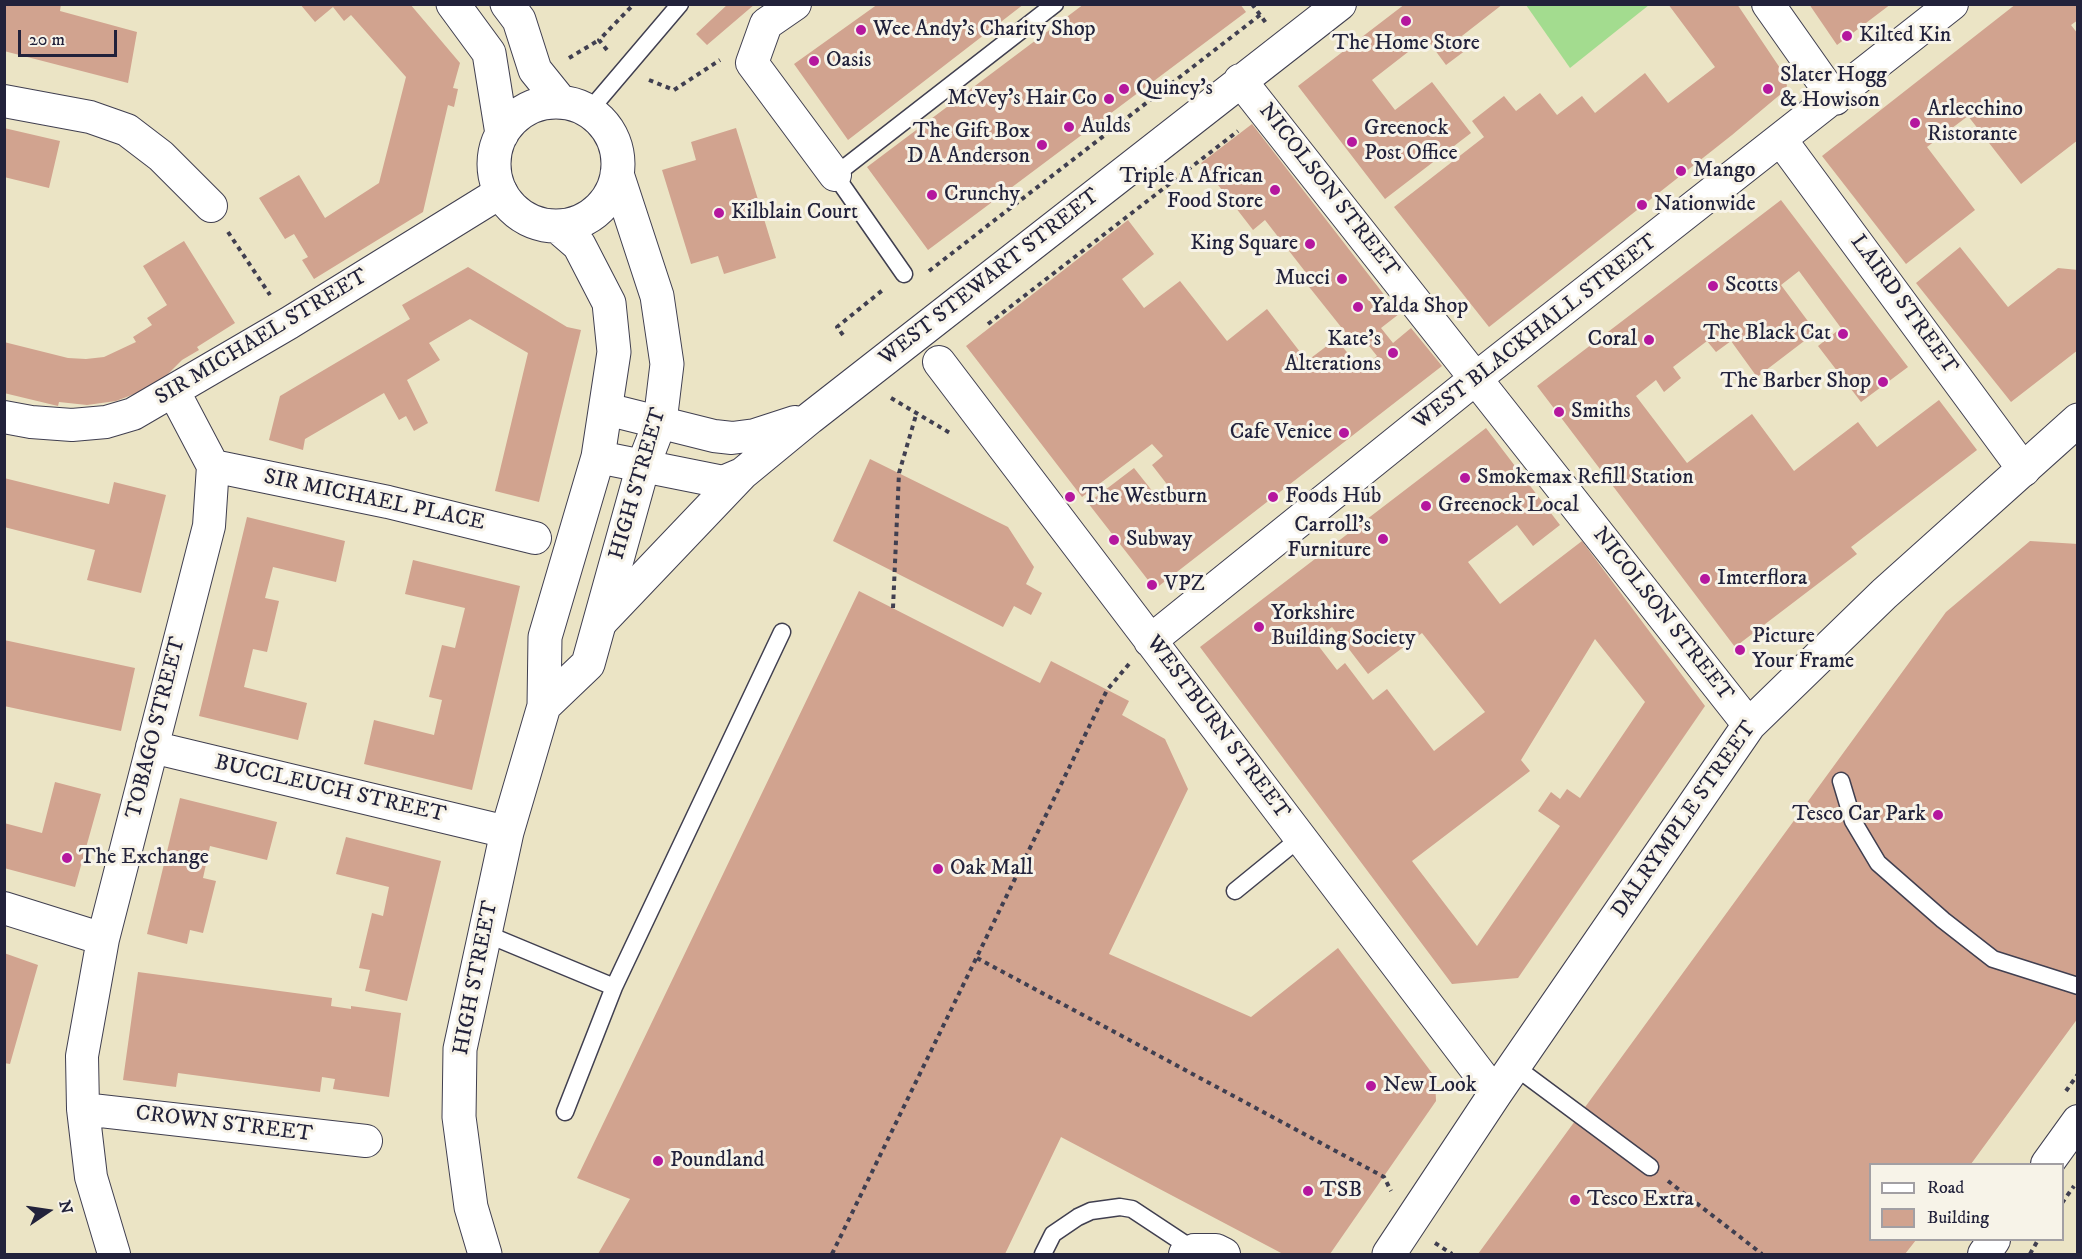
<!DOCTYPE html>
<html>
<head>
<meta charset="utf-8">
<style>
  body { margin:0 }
  #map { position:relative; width:2082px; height:1259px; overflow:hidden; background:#ebe4c5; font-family:"IM FELL DW Pica",serif }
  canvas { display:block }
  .frame { position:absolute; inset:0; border:6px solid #22223b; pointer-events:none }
  .legend { position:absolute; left:1869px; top:1163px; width:195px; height:78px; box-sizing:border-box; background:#f7f3e8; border:2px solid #a29fa3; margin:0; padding:8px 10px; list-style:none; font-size:18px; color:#22223b }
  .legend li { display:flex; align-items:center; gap:12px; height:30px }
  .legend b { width:30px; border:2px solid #a29fa3 }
  .north { position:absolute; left:18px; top:1181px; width:60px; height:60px; -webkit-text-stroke:4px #f7f3e8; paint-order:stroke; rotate:77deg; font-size:16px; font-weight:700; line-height:24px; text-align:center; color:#22223b }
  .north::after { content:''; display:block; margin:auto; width:21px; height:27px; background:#22223b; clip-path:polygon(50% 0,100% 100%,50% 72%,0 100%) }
  .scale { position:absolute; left:18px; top:30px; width:99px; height:27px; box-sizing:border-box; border:3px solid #22223b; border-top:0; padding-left:8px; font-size:18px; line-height:21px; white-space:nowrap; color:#22223b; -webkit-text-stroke:4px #f7f3e8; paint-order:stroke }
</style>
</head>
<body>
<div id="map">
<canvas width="2082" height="1259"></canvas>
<div class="frame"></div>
<ul class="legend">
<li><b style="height:8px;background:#fff"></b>Road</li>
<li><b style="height:16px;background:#d1a38f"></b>Building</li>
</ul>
<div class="north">N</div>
<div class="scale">20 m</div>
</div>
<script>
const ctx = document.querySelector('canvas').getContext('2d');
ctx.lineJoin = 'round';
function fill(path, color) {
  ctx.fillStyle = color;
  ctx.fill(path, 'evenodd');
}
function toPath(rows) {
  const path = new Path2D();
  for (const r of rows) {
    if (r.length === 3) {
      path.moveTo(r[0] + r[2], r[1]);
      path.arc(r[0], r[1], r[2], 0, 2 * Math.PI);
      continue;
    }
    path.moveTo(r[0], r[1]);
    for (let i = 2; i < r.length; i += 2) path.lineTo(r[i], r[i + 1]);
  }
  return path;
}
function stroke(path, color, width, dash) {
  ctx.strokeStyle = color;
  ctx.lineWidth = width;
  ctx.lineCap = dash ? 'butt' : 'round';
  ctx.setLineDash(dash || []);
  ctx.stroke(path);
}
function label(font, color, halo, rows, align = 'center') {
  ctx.font = font + ' "IM FELL DW Pica",serif';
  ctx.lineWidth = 6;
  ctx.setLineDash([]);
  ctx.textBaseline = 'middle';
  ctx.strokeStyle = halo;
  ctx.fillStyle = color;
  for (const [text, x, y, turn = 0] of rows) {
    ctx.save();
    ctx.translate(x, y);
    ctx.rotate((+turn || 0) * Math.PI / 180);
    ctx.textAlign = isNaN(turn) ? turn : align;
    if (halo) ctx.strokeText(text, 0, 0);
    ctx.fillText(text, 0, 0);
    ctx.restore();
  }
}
const green = toPath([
  [1526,5,1649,5,1570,68]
]);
const building = toPath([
  [4,4,61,4,60,11,137,32,128,83,4,51],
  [300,4,410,4,460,63,453,88,458,89,454,107,448,105,423,212,314,279,302,260,308,257,294,234,285,239,259,198,299,175,325,218,379,183,406,77,351,15,344,21,333,7,315,22],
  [728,4,755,4,707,45,696,34],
  [878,4,1024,4,848,140,794,64],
  [1084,4,1240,4,1246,12,928,250,867,167],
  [1405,4,1503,4,1458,39,1466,50,1446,65,1426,38,1372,80,1395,110,1432,82,1471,133,1385,199,1298,86],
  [1668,4,1737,4,1784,74,1787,86,1782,93,1732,135,1489,327,1394,207,1484,137,1472,121,1504,96,1516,111,1540,93,1557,115,1582,96,1595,113,1645,73,1668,103,1715,67],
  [1809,4,1891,4,1837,45],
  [2016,4,2078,4,2078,20,2071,25,2078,34,2078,140,2021,184,1968,116,1927,147,1975,210,1906,264,1822,156],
  [1252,124,1399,314,1381,328,1393,343,1411,328,1442,366,1155,589,1088,503,1134,468,1161,502,1173,492,1152,465,1163,456,1152,444,1082,497,966,346,1128,220,1154,254,1122,279,1144,308,1180,281,1227,341,1267,309,1307,361,1336,339,1361,369,1377,356,1365,341,1357,347,1302,278,1307,274,1265,220,1253,230,1201,163],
  [4,128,60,141,49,188,4,177],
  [736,128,776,258,724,274,718,256,691,264,662,170,696,160,691,142],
  [1781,200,1908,367,1861,402,1818,346,1841,328,1799,271,1781,285,1816,332,1757,377,1731,341,1716,352,1707,341,1673,367,1681,378,1664,392,1656,380,1636,396,1687,463,1752,414,1794,471,1858,422,1877,447,1939,400,1977,450,1851,547,1857,554,1735,647,1537,386],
  [184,241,235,323,197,347,199,350,182,360,166,376,142,391,116,401,87,405,59,402,58,406,4,393,4,342,68,358,86,359,104,357,136,342,133,337,152,325,147,318,167,305,143,266],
  [1960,247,2008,307,2058,268,2078,270,2078,350,2011,402,1916,283],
  [468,267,567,327,581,330,539,502,495,491,528,353,470,319,429,343,440,360,407,380,428,423,414,431,406,416,399,420,384,393,305,439,303,450,269,440,280,396,410,319,402,305],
  [1486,428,1560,525,1533,546,1517,525,1468,562,1500,604,1582,541,1705,706,1518,978,1452,984,1200,647],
  [1332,627,1368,674,1422,633,1485,712,1434,751,1387,689,1373,700,1345,663,1337,670,1314,640],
  [1595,639,1645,702,1580,798,1567,789,1560,799,1551,792,1538,811,1560,826,1477,946,1412,861,1530,771,1521,760],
  [870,459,1008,527,1034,567,1026,584,1042,593,1031,615,1014,606,1003,627,833,541],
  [4,478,109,504,114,482,166,495,141,593,87,580,95,550,4,527],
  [247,517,345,541,336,582,273,567,265,598,279,601,267,652,253,649,244,687,307,703,298,740,199,716],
  [2030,541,2078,544,2078,1018,1971,1164,1870,1164,1870,1240,1916,1240,1905,1254,1478,1254,1946,612],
  [413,560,520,586,472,790,364,764,374,720,434,735,442,700,429,697,442,645,455,648,465,608,405,594],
  [859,591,1040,683,1051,661,1129,701,1122,715,1165,739,1188,789,1109,954,1251,1017,1338,948,1435,1077,1436,1101,1330,1254,1283,1254,1061,1137,1005,1254,598,1254,630,1199,577,1178],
  [4,640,135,668,121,731,4,706],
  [55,782,101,794,75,887,4,868,4,823,42,833],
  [180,798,277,822,267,860,210,846,203,878,216,881,203,933,190,930,187,944,147,934],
  [346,837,441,861,407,1001,365,991,370,970,359,968,372,913,383,916,389,887,336,874],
  [4,953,38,965,10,1064,4,1063],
  [138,972,332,998,331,1006,351,1009,351,1006,401,1013,389,1097,333,1089,335,1079,322,1077,320,1092,178,1073,176,1087,123,1080]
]);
const path = toPath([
  [1252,4,1266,23],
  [607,50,599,40,634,4],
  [569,58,599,40],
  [649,80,674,90,720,60],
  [228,232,270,295],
  [929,271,1260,15],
  [988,324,1238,131],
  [843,335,837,327,884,289],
  [891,398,950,433],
  [893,608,899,473,916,415],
  [977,958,1384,1177,1391,1191],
  [2066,1091,2078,1074],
  [1668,1181,1762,1254],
  [2062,1203,2074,1186],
  [1435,1243,1452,1254],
  [832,1254,1107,690,1129,664],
  [2030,1254,2038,1240]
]);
const lane = toPath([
  [589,111,680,4],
  [904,274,835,175,1055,4],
  [1841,781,1853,821,1878,863,1943,920,1993,959,2078,986],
  [1235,891,1300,838],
  [484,933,614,987,782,632],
  [1514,1066,1650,1167],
  [565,1112,614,987],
  [1043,1254,1053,1234,1078,1217,1091,1211,1120,1207,1132,1209,1194,1250]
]);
const street = toPath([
  [795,4,766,24,752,63,835,175],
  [1768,4,1835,99],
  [1240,80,1749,725],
  [4,101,90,117,127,130,161,156,211,206],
  [1781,140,2024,470],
  [939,362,1495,1094],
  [606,409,714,436,732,438,755,435,795,422],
  [4,417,31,422,72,425,106,422,133,414,289,323,501,192],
  [598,457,723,482,742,474],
  [213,466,388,502,535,538],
  [600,623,742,474,810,418,1340,4],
  [1150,641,1475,379,1952,4],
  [152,747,507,832],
  [4,908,103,939],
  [83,1109,366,1141],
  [2047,1164,2078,1121],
  [114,1254,91,1177,83,1109,82,1056,103,939,209,526,213,466,174,392],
  [1185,1254,1194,1250,1216,1250,1224,1254],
  [1984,1254,1994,1240]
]);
const primary = toPath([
  [1389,1254,1495,1094,1749,725,1884,594,2078,420]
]);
const highway = toPath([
  [453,4,489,53,502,134],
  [507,4,519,20,535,70,560,101],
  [556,164,62],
  [544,706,588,664,643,466,660,422,667,364,657,296,617,174],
  [485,1254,471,1207,459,1117,460,1049,507,832,544,706,545,637,598,457,614,352,609,303,579,245,557,226]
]);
const markers = [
  [1406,21,6,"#b5179e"],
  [861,30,6,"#b5179e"],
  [1847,36,6,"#b5179e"],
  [814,61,6,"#b5179e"],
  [1124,89,6,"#b5179e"],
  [1768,89,6,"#b5179e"],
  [1109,99,6,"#b5179e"],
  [1915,123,6,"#b5179e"],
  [1069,127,6,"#b5179e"],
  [1352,142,6,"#b5179e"],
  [1042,145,6,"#b5179e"],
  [1681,171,6,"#b5179e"],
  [1275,190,6,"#b5179e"],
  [932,195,6,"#b5179e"],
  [1642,205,6,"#b5179e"],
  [719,213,6,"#b5179e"],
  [1310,244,6,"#b5179e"],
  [1342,279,6,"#b5179e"],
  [1713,286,6,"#b5179e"],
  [1358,307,6,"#b5179e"],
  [1843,334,6,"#b5179e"],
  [1649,340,6,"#b5179e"],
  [1393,353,6,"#b5179e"],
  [1883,382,6,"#b5179e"],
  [1559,412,6,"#b5179e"],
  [1344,433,6,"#b5179e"],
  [1465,478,6,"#b5179e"],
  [1070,497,6,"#b5179e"],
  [1273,497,6,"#b5179e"],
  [1426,506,6,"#b5179e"],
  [1383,539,6,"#b5179e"],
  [1114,540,6,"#b5179e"],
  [1705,579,6,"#b5179e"],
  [1152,585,6,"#b5179e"],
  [1259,627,6,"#b5179e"],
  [1740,650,6,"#b5179e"],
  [1938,815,6,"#b5179e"],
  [67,858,6,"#b5179e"],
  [938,869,6,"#b5179e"],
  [1371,1086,6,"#b5179e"],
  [658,1161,6,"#b5179e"],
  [1308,1191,6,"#b5179e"],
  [1575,1200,6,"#b5179e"]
];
const poiNames = [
  ["Wee Andy's Charity Shop",873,30],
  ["Kilted Kin",1859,36],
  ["The Home Store",1406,44,"center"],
  ["Oasis",826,61],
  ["Slater Hogg",1780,76],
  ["& Howison",1780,101],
  ["Quincy's",1136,89],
  ["McVey's Hair Co",1097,99,"right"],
  ["Arlecchino",1927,110],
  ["Ristorante",1927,135],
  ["Aulds",1081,127],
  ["Greenock",1364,129],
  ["Post Office",1364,154],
  ["The Gift Box",1030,132,"right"],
  ["D A Anderson",1030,157,"right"],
  ["Mango",1693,171],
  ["Triple A African",1263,177,"right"],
  ["Food Store",1263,202,"right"],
  ["Crunchy",944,195],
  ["Nationwide",1654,205],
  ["Kilblain Court",731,213],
  ["King Square",1298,244,"right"],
  ["Mucci",1330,279,"right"],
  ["Scotts",1725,286],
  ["Yalda Shop",1370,307],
  ["The Black Cat",1831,334,"right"],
  ["Kate's",1381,340,"right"],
  ["Alterations",1381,365,"right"],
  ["Coral",1637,340,"right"],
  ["The Barber Shop",1871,382,"right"],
  ["Smiths",1571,412],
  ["Cafe Venice",1332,433,"right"],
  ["Smokemax Refill Station",1477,478],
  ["The Westburn",1082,497],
  ["Foods Hub",1285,497],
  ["Greenock Local",1438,506],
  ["Carroll's",1371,526,"right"],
  ["Furniture",1371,551,"right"],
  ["Subway",1126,540],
  ["Imterflora",1717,579],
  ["VPZ",1164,585],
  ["Yorkshire",1271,614],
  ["Building Society",1271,639],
  ["Picture",1752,637],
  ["Your Frame",1752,662],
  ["Tesco Car Park",1926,815,"right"],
  ["The Exchange",79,858],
  ["Oak Mall",950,869],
  ["New Look",1383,1086],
  ["Poundland",670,1161],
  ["TSB",1320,1191],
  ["Tesco Extra",1587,1200]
];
const streetNames = [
  ["NICOLSON STREET",1328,191,52],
  ["WEST STEWART STREET",990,278,-38],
  ["LAIRD STREET",1903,305,54],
  ["WEST BLACKHALL STREET",1536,333,-38],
  ["SIR MICHAEL STREET",262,338,-31],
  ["HIGH STREET",639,484,-74],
  ["SIR MICHAEL PLACE",374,501,12],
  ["NICOLSON STREET",1662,615,52],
  ["TOBAGO STREET",157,728,-76],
  ["WESTBURN STREET",1217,728,53],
  ["BUCCLEUCH STREET",330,790,13],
  ["DALRYMPLE STREET",1685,820,-55],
  ["HIGH STREET",477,978,-79],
  ["CROWN STREET",224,1125,7]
];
fill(green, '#a3dc8f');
fill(building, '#d1a38f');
stroke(lane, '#403f50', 19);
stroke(street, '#403f50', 34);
stroke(primary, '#403f50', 35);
stroke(highway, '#403f50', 35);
stroke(path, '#403f50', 4, [4.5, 4.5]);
stroke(lane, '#fff', 16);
stroke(street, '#fff', 32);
stroke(primary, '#fff', 33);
stroke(highway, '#fff', 33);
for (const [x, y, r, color] of markers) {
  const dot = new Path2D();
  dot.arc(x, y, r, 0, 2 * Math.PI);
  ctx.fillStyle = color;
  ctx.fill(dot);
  stroke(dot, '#f7f3e8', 2);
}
label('22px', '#22223b', '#f7f3e8', poiNames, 'left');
label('22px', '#22223b', '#f7f3e8', streetNames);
</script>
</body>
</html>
